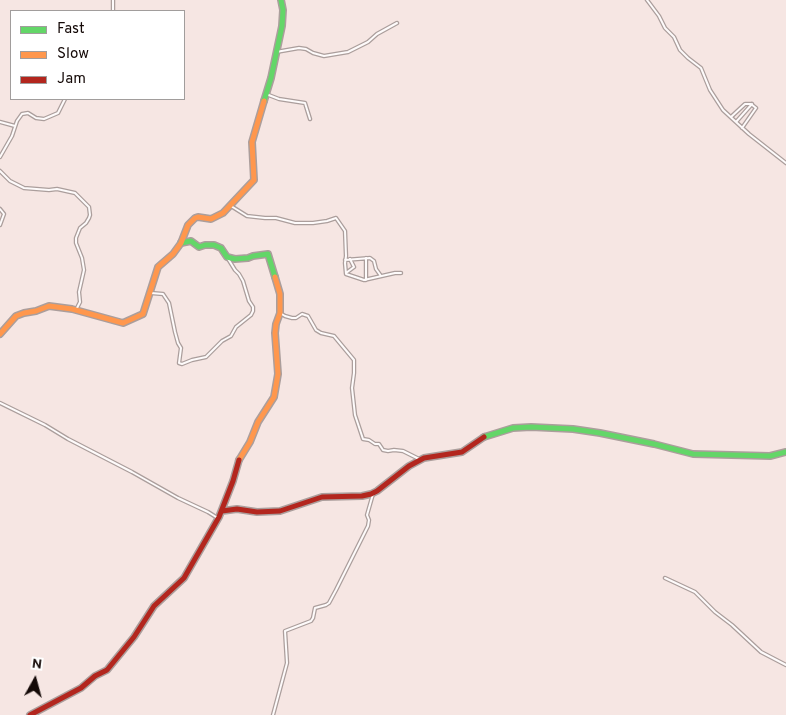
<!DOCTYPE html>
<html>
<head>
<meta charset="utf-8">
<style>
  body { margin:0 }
  #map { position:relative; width:786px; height:715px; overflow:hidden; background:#f6e6e3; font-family:Overpass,sans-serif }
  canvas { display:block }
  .legend { position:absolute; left:10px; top:10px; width:175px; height:90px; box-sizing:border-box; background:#fff; border:1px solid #a19d9c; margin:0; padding:6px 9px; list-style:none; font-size:15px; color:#140907 }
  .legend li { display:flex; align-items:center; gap:10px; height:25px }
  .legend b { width:25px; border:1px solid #a19d9c }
  .north { position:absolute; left:10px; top:655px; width:50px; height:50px; -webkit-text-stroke:4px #fff; paint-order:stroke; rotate:7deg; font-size:14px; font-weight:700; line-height:20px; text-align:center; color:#140907 }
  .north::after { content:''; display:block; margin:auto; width:18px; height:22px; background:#140907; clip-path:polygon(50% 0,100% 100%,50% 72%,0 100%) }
</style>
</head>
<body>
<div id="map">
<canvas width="786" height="715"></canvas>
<ul class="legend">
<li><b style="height:6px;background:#63d668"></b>Fast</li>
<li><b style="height:6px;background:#ff974d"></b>Slow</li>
<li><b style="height:6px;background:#b3261e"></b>Jam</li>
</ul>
<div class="north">N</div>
</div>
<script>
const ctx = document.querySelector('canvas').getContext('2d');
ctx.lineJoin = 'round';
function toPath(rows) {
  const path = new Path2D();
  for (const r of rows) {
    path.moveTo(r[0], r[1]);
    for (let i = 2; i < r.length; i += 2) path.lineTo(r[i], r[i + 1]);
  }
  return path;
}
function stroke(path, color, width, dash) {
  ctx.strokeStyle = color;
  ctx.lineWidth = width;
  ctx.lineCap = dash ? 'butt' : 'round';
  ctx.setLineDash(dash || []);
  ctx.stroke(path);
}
const street = toPath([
  [647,0,659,16,665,28,674,37,680,50,688,58,701,68,710,90,723,110,749,134,786,163],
  [113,11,113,0],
  [276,52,299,48,306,49,313,53,324,56,348,52,368,42,377,34,397,23],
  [266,94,279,99,305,103,310,119],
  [731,117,745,104,751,104,756,108,742,128],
  [0,122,15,126],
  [736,122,752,104],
  [0,157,12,136,17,121,22,114,28,113,36,118,44,119,58,113,65,99],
  [0,171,10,181,24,188,49,190,57,189,75,193,89,207,90,215,89,218,86,223,80,228,76,238,76,243,82,258,84,270,79,292,80,302,76,310],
  [231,206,247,216,265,218,276,218,295,223,313,223,327,221,336,218,345,231,346,256,345,263,346,274,364,280,395,273,401,273],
  [0,209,4,214,0,225],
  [366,258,366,280],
  [345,260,370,258,374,261,376,269,381,276],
  [346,273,354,267,350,259],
  [151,293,163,294,169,303,175,332,178,343,181,348,179,363,182,364,192,360,206,357,222,341,231,336,236,327,251,315,253,311,253,307,249,301,243,281,239,274,235,270,227,257],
  [280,313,285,316,292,318,296,318,302,314,308,316,316,330,321,333,334,336,354,360,354,373,352,388,355,415,363,439,369,440,375,444,379,444,383,450,388,451,394,450,403,451,419,459],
  [0,403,45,425,68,439,132,472,178,498,208,512,216,517,219,517],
  [665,578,695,592,715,612,732,625,761,652,786,665],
  [273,715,287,663,285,631,311,621,313,618,315,608,326,605,329,603,336,590,368,526,369,520,367,515,373,494]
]);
const fast = toPath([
  [264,101,271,78,282,26,283,10,281,0],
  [181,243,191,241,199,247,205,245,214,245,221,248,227,257,235,259,248,258,253,256,268,254,275,277],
  [484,437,513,428,531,427,573,429,600,433,654,444,693,454,770,456,786,452]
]);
const slow = toPath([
  [0,334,16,316,24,313,36,311,49,306,72,309,123,323,143,314,158,267,173,254,181,243,188,225,195,218,198,217,211,219,223,213,254,180,252,142,264,101],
  [239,460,250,442,258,422,274,397,278,374,275,333,276,324,280,313,280,294,275,277]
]);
const jam = toPath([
  [222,511,237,509,257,512,280,511,322,497,362,496,371,494,377,491,409,466,424,458,462,452,484,437],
  [30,715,81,688,95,676,107,670,134,637,154,606,184,578,219,517,233,481,239,460]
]);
stroke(street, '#ab9e9c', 4.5);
stroke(fast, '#ab9e9c', 8);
stroke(slow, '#ab9e9c', 8);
stroke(jam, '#ab9e9c', 8);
stroke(street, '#fefbfb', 2);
stroke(fast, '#63d668', 5);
stroke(slow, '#ff974d', 5);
stroke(jam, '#b3261e', 5);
</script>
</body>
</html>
